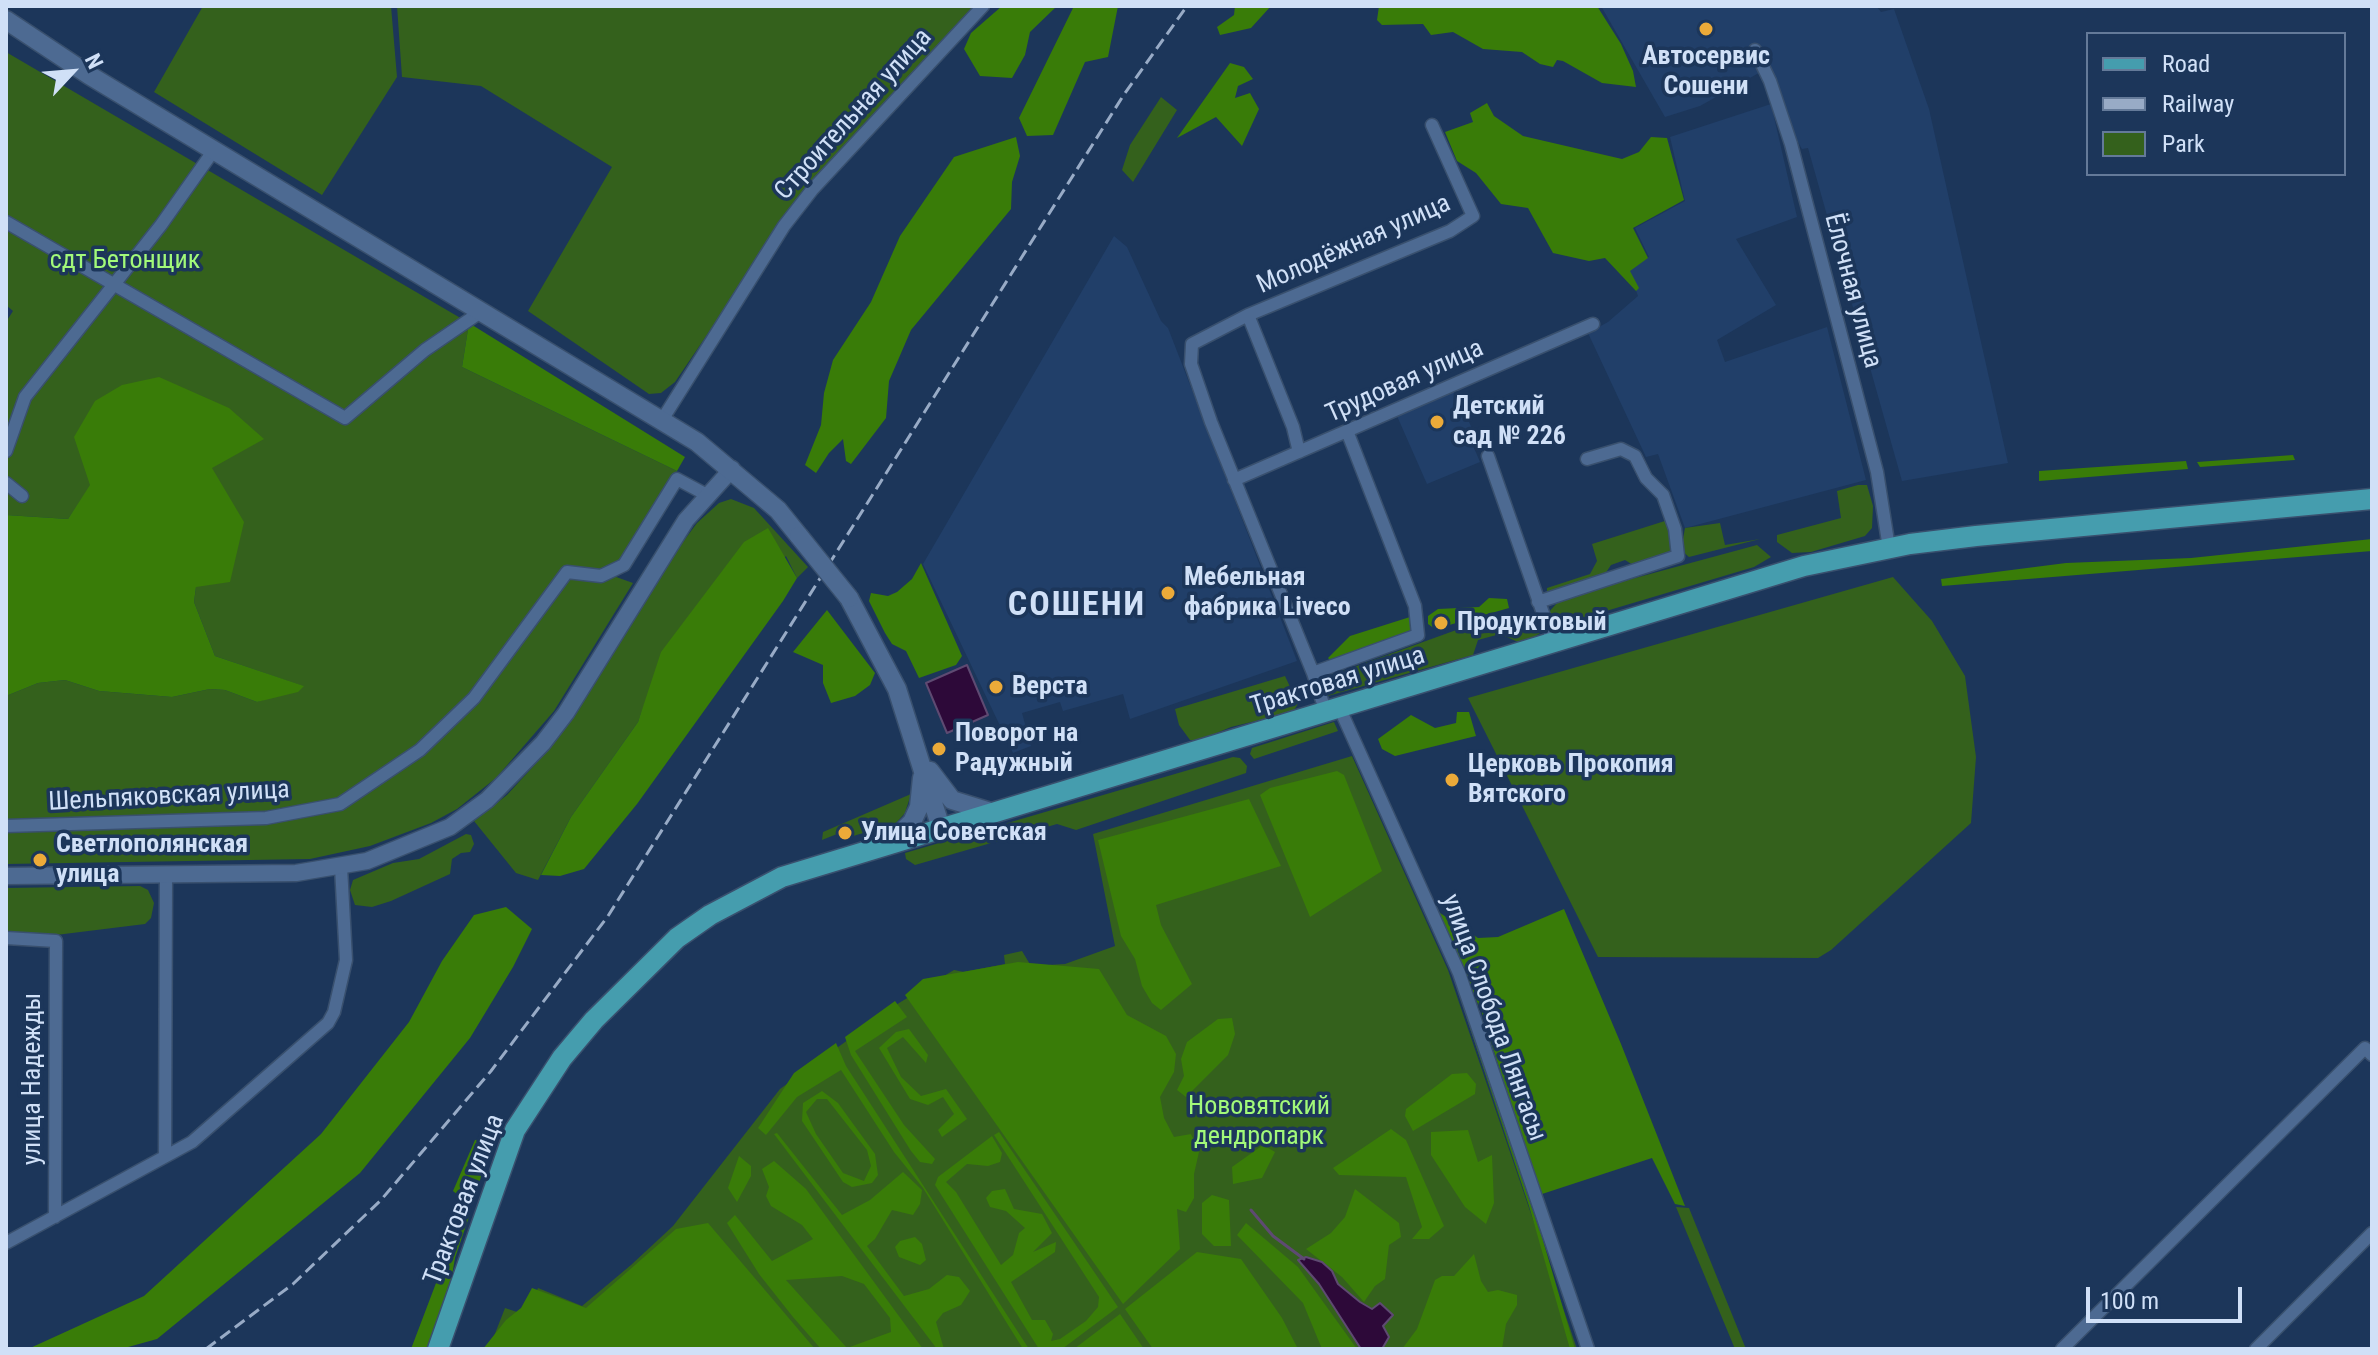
<!DOCTYPE html>
<html>
<head>
<meta charset="utf-8">
<style>
  body { margin:0 }
  #map { position:relative; width:2378px; height:1355px; overflow:hidden; background:#1c365a; font-family:"Roboto Condensed",sans-serif }
  canvas { display:block }
  .frame { position:absolute; inset:0; border:8px solid #d0e0f7; pointer-events:none }
  .legend { position:absolute; left:2086px; top:32px; width:260px; height:144px; box-sizing:border-box; background:#1c365a; border:2px solid #647a99; margin:0; padding:10px 14px; list-style:none; font-size:24px; color:#d0e0f7 }
  .legend li { display:flex; align-items:center; gap:16px; height:40px }
  .legend b { width:40px; border:2px solid #647a99 }
  .north { position:absolute; left:32px; top:32px; width:80px; height:80px; -webkit-text-stroke:6px #1c365a; paint-order:stroke; rotate:64deg; font-size:22px; font-weight:700; line-height:32px; text-align:center; color:#d0e0f7 }
  .north::after { content:''; display:block; margin:auto; width:28px; height:36px; background:#d0e0f7; clip-path:polygon(50% 0,100% 100%,50% 72%,0 100%) }
  .scale { position:absolute; left:2086px; top:1287px; width:156px; height:36px; box-sizing:border-box; border:4px solid #d0e0f7; border-top:0; padding-left:10px; font-size:24px; line-height:28px; white-space:nowrap; color:#d0e0f7; -webkit-text-stroke:6px #1c365a; paint-order:stroke }
</style>
</head>
<body>
<div id="map">
<canvas width="2378" height="1355"></canvas>
<div class="frame"></div>
<ul class="legend">
<li><b style="height:10px;background:#459dae"></b>Road</li>
<li><b style="height:10px;background:#98abc6"></b>Railway</li>
<li><b style="height:22px;background:#34611c"></b>Park</li>
</ul>
<div class="north">N</div>
<div class="scale">100 m</div>
</div>
<script>
const ctx = document.querySelector('canvas').getContext('2d');
ctx.lineJoin = 'round';
function fill(path, color) {
  ctx.fillStyle = color;
  ctx.fill(path, 'evenodd');
}
function toPath(rows) {
  const path = new Path2D();
  for (const r of rows) {
    path.moveTo(r[0], r[1]);
    for (let i = 2; i < r.length; i += 2) path.lineTo(r[i], r[i + 1]);
  }
  return path;
}
function stroke(path, color, width, dash) {
  ctx.strokeStyle = color;
  ctx.lineWidth = width;
  ctx.lineCap = dash ? 'butt' : 'round';
  ctx.setLineDash(dash || []);
  ctx.stroke(path);
}
function label(font, color, halo, rows, align = 'center') {
  ctx.font = font + ' "Roboto Condensed",sans-serif';
  ctx.lineWidth = 7;
  ctx.setLineDash([]);
  ctx.textBaseline = 'middle';
  ctx.strokeStyle = halo;
  ctx.fillStyle = color;
  for (const [text, x, y, turn = 0] of rows) {
    ctx.save();
    ctx.translate(x, y);
    ctx.rotate((+turn || 0) * Math.PI / 180);
    ctx.textAlign = isNaN(turn) ? turn : align;
    if (halo) ctx.strokeText(text, 0, 0);
    ctx.fillText(text, 0, 0);
    ctx.restore();
  }
}
const built = toPath([
  [1601,6,1876,6,1881,12,1894,9,1929,109,2008,463,1902,481,1808,148,1802,149,1794,135,1772,70,1757,74,1700,106,1665,117],
  [1771,104,1797,217,1736,239,1776,305,1717,340,1725,362,1827,327,1866,480,1685,528,1658,454,1646,457,1588,333,1608,322,1638,296,1629,270,1649,257,1635,228,1685,201,1670,137],
  [1114,236,1127,247,1161,321,1168,328,1297,661,1130,719,1123,694,1063,711,1060,702,1022,713,1031,746,1013,753,923,564],
  [1455,390,1477,440,1472,443,1480,462,1427,484,1397,416]
]);
const green = toPath([
  [203,6,391,6,397,77,322,195,154,92],
  [397,6,978,6,804,192,675,382,661,393,649,394,528,311,612,167,481,86,402,77],
  [6,52,469,323,462,367,677,471,628,554,605,573,633,583,554,711,496,778,457,809,431,823,370,846,310,859,6,864,6,696,38,683,65,680,99,691,172,697,210,689,225,690,257,702,303,686,215,656,194,602,196,587,91,485,68,519,6,515,6,322,13,311,6,305],
  [1161,97,1177,110,1133,182,1122,170,1130,145],
  [1858,485,1867,485,1873,506,1872,528,1865,536,1811,552,1792,553,1777,542,1777,535,1841,518,1837,491],
  [731,499,754,508,808,567,797,578,786,556,646,700,638,722,571,817,538,880,516,873,474,821,507,795,549,749,677,550,697,523,719,503],
  [1668,520,1676,548,1668,555,1633,565,1625,560,1611,565,1605,574,1547,595,1547,588,1590,574,1597,561,1592,544],
  [1720,523,1725,545,1760,539,1689,557,1681,550,1685,528],
  [1757,545,1771,557,1754,567,1559,625,1552,623,1548,613,1557,603,1576,594],
  [1893,577,1932,621,1965,676,1976,757,1971,823,1831,950,1818,958,1598,957,1468,698],
  [1531,616,1540,633,1533,638,1518,642,1500,634,1478,640,1473,655,1328,696,1321,679,1459,629,1472,634,1488,633],
  [1285,676,1298,704,1293,712,1231,727,1200,740,1190,740,1179,725,1175,709],
  [1334,722,1338,731,1254,759,1250,754,1252,748],
  [1352,756,1448,970,1577,1349,489,1349,505,1308,526,1315,538,1288,582,1306,631,1265,673,1226,780,1089,899,1003,954,970,964,972,1005,964,1004,955,1022,951,1031,966,1065,964,1115,946,1093,834],
  [1233,757,1240,758,1247,766,1246,773,1076,830,1057,824,915,865,906,859,905,853],
  [911,794,905,813,896,823,850,837,847,830,822,840,823,832],
  [466,834,471,835,474,844,470,852,461,853,452,859,450,874,391,901,372,907,355,905,350,890,353,880,393,863,419,859],
  [140,886,148,890,154,903,151,918,145,924,56,935,6,934,6,888],
  [1676,1207,1689,1208,1746,1349,1735,1349]
]);
const forest = toPath([
  [1002,6,1057,6,1030,32,1025,55,1012,78,980,76,964,49,971,33],
  [1074,6,1118,6,1108,57,1085,62,1053,135,1027,136,1019,118],
  [1235,6,1271,6,1251,28,1220,35,1217,27,1234,15],
  [1379,6,1597,6,1621,44,1633,71,1636,87,1602,83,1563,61,1557,60,1553,67,1540,64,1522,52,1483,49,1453,32,1431,35,1423,24,1382,25,1377,20],
  [1230,63,1244,67,1253,79,1238,86,1235,98,1250,93,1259,109,1242,146,1216,117,1177,138],
  [1487,103,1494,116,1523,136,1622,159,1639,152,1651,137,1667,138,1684,200,1633,228,1648,258,1630,271,1639,288,1636,291,1605,258,1589,261,1553,253,1528,208,1501,204,1476,173,1457,161,1445,132,1473,122,1470,113],
  [1016,137,1020,156,1012,182,1011,209,911,330,889,381,886,418,851,464,846,461,843,439,829,453,816,473,805,465,821,425,824,393,833,360,871,302,900,236,954,157],
  [469,323,685,457,677,471,462,367],
  [159,377,229,408,264,439,212,468,244,522,230,582,196,587,194,602,215,656,304,686,298,692,257,702,225,690,210,689,172,697,99,691,65,680,38,683,6,696,6,515,68,519,90,485,74,437,95,401,122,385],
  [2293,455,2295,460,2200,467,2197,462],
  [2186,461,2188,469,2039,481,2039,471],
  [768,528,797,578,783,601,637,804,584,869,560,876,541,875,571,817,638,722,661,652,744,542],
  [2372,539,2372,551,1942,586,1941,579,2066,563,2191,558],
  [921,563,962,656,956,665,919,678,906,651,892,644,885,633,869,601,871,593,888,596,897,592,912,579],
  [1489,598,1507,599,1509,608,1435,629,1428,624,1428,616,1438,609,1479,607],
  [827,610,875,673,870,685,855,696,831,703,823,683,823,665,793,652],
  [1410,617,1412,633,1377,643,1367,652,1335,665,1328,658,1350,636],
  [1457,712,1469,712,1476,736,1395,756,1382,749,1378,739,1411,715,1435,728,1456,723],
  [1337,771,1344,775,1382,871,1310,917,1260,795,1270,788],
  [1249,799,1281,866,1156,905,1161,925,1192,984,1161,1010,1152,1003,1142,986,1135,959,1121,936,1098,840],
  [506,907,532,929,513,967,470,1038,360,1173,157,1339,121,1349,28,1349,144,1296,321,1134,409,1022,442,961,474,915],
  [1564,909,1621,1044,1685,1206,1675,1204,1652,1158,1539,1195,1482,1013,1437,911,1478,938,1498,937],
  [1018,962,1099,969,1127,1015,1166,1036,1176,1054,1174,1072,1160,1097,1164,1118,1174,1137,1191,1134,1199,1152,1194,1174,1194,1198,1186,1212,1177,1209,1180,1249,1123,1304,905,995,923,979],
  [1454,980,1542,1237,1575,1349,1570,1349,1529,1206],
  [895,1001,907,1017,855,1051,904,1125,935,1159,932,1164,920,1162,911,1151,851,1055,845,1037],
  [1232,1018,1235,1034,1228,1055,1186,1097,1177,1090,1184,1076,1181,1059,1187,1042,1218,1019],
  [909,1029,928,1055,926,1063,903,1037,887,1048,901,1077,921,1096,946,1089,967,1119,942,1137,938,1130,954,1114,943,1097,928,1105,910,1099,879,1048,896,1032],
  [836,1043,846,1066,1029,1349,1023,1349,923,1188,894,1152,841,1070,797,1097,766,1135,758,1128,794,1073],
  [1467,1073,1476,1084,1475,1094,1413,1131,1405,1116,1406,1109,1452,1074],
  [822,1091,838,1103,875,1154,878,1175,872,1183,852,1187,843,1182,802,1121,803,1103],
  [817,1099,827,1099,867,1150,871,1166,864,1181,843,1173,816,1134,806,1112],
  [1391,1129,1406,1140,1444,1226,1429,1239,1412,1239,1422,1227,1406,1177,1339,1175,1333,1168],
  [1468,1130,1478,1162,1492,1155,1494,1203,1486,1224,1465,1207,1431,1155,1431,1132],
  [999,1132,1118,1307,1062,1349,1039,1349,935,1185,938,1177,992,1136,1002,1153,1000,1162,988,1166,967,1164,946,1182,956,1192,1001,1265,1013,1255,1019,1233,1025,1228,1006,1211,990,1207,986,1198,992,1191,1005,1189,1014,1209,1042,1214,1052,1233,1033,1252,1056,1242,1055,1252,1011,1282,1032,1320,1045,1320,1053,1334,1051,1341,1060,1339,1086,1321,1098,1307,1099,1297,994,1135],
  [777,1133,842,1215,870,1200,903,1172,922,1190,920,1204,913,1215,892,1210,875,1239,867,1246,904,1296,929,1289,947,1275,959,1277,970,1291,961,1305,943,1313,936,1322,944,1349,937,1349,774,1134],
  [494,1138,478,1186,468,1198,458,1195,453,1191,475,1140],
  [1263,1145,1275,1152,1262,1178,1233,1184,1232,1167],
  [739,1156,751,1166,751,1176,737,1202,728,1188],
  [774,1161,806,1189,923,1349,821,1349,793,1317,759,1274,727,1223,735,1215,772,1261,813,1239,802,1225,771,1206,766,1196,769,1187,762,1169],
  [842,1276,864,1284,890,1318,891,1332,847,1348,786,1280],
  [1355,1189,1399,1223,1401,1237,1389,1245,1385,1279,1375,1286,1364,1302,1342,1277,1306,1249,1331,1233,1345,1217],
  [1212,1195,1229,1200,1231,1246,1214,1246,1202,1234,1202,1203],
  [470,1214,455,1258,446,1310,430,1349,411,1349,455,1233],
  [708,1223,815,1349,483,1349,506,1320,521,1308,532,1288,586,1308,676,1229],
  [1246,1223,1298,1267,1357,1349,1322,1349,1303,1303,1237,1235],
  [915,1237,922,1244,926,1260,920,1265,899,1257,895,1247,900,1241],
  [1197,1252,1241,1259,1282,1318,1298,1349,1153,1349,1125,1309],
  [1474,1254,1481,1281,1488,1292,1498,1290,1517,1295,1517,1305,1506,1324,1502,1349,1402,1349,1417,1329,1435,1280,1442,1276,1454,1276],
  [1120,1314,1144,1349,1074,1349]
]);
const water = toPath([
  [967,665,988,715,947,733,926,683,967,665],
  [1306,1257,1322,1262,1332,1271,1338,1284,1360,1302,1372,1309,1380,1303,1393,1315,1383,1326,1389,1337,1382,1349,1361,1349,1319,1284,1298,1260,1306,1257]
]);
const stream = toPath([
  [1251,1210,1273,1236,1304,1259]
]);
const minor = toPath([
  [1755,50,1770,81,1791,144,1877,472,1889,548],
  [6,222,345,418,425,350,482,311],
  [1248,315,1293,427,1299,452],
  [662,420,784,226,812,190,983,6],
  [6,451,25,397,161,225,214,150],
  [1488,456,1553,642],
  [1234,480,1593,324],
  [6,483,22,496],
  [1538,602,1678,556,1675,529,1663,495,1646,478,1635,456,1621,449,1587,459],
  [1313,673,1211,422,1191,364,1192,344,1248,315,1450,231,1473,216,1432,125],
  [1340,709,1459,973,1588,1349],
  [1326,713,1313,673,1418,635,1415,606,1347,431],
  [6,826,266,818,340,804,420,750,474,698,567,572,601,576,624,565,677,479,707,495],
  [6,938,56,941,55,1217],
  [165,1156,166,875],
  [6,1243,192,1142,328,1023,334,1012,346,960,341,867],
  [2062,1349,2365,1048,2372,1055],
  [2256,1349,2372,1233]
]);
const tertiary = toPath([
  [6,876,296,873,367,861,450,827,487,800,543,743,566,713,686,520,732,469]
]);
const secondary = toPath([
  [6,20,89,75,697,442,778,510,799,536],
  [849,598,897,689,941,828],
  [930,771,952,800,994,813],
  [891,842,912,822,919,807,922,778]
]);
const primary = toPath([
  [438,1349,515,1130,562,1058,594,1020,677,938,710,915,782,877,1804,566,1910,544,1976,536,2372,499]
]);
const rail = toPath([
  [206,1349,293,1284,381,1200,491,1071,608,916,1123,96,1187,6]
]);
const secondaryBridge = toPath([
  [799,536,849,598]
]);
const markers = [
  [1706,29,8,"#ebaa39"],
  [1437,422,8,"#ebaa39"],
  [1168,593,8,"#ebaa39"],
  [1441,623,8,"#ebaa39"],
  [996,687,8,"#ebaa39"],
  [939,749,8,"#ebaa39"],
  [1452,780,8,"#ebaa39"],
  [845,833,8,"#ebaa39"],
  [40,860,8,"#ebaa39"]
];
const poiNames = [
  ["Автосервис",1706,57,"center"],
  ["Сошени",1706,87,"center"],
  ["Детский",1453,407],
  ["сад № 226",1453,437],
  ["Мебельная",1184,578],
  ["фабрика Liveco",1184,608],
  ["Продуктовый",1457,623],
  ["Верста",1012,687],
  ["Поворот на",955,734],
  ["Радужный",955,764],
  ["Церковь Прокопия",1468,765],
  ["Вятского",1468,795],
  ["Улица Советская",861,833],
  ["Светлополянская",56,845],
  ["улица",56,875]
];
const streetNames = [
  ["Строительная улица",854,115,-48],
  ["Молодёжная улица",1354,245,-24],
  ["Ёлочная улица",1852,291,75],
  ["Трудовая улица",1405,382,-24],
  ["Трактовая улица",1338,682,-17],
  ["Шельпяковская улица",169,797,-3],
  ["улица Слобода Лянгасы",1493,1018,70],
  ["улица Надежды",33,1079,-90],
  ["Трактовая улица",465,1200,-69]
];
const parkNames = [
  ["сдт Бетонщик",125,261],
  ["Нововятский",1259,1107],
  ["дендропарк",1259,1137]
];
const districtNames = [
  ["СОШЕНИ",1077,606]
];
fill(built, '#213f69');
fill(green, '#34611c');
fill(forest, '#397c08');
fill(water, '#2d0939');
stroke(water, '#5e4a72', 2);
stroke(stream, '#5e4a72', 3);
stroke(minor, '#39506e', 15);
stroke(tertiary, '#39506e', 19);
stroke(secondary, '#39506e', 21);
stroke(primary, '#39506e', 23);
stroke(minor, '#4d6a92', 12);
stroke(tertiary, '#4d6a92', 16);
stroke(secondary, '#4d6a92', 18);
stroke(primary, '#459dae', 20);
stroke(rail, '#98abc6', 3, [12, 6]);
stroke(secondaryBridge, '#39506e', 21, []);
stroke(secondaryBridge, '#4d6a92', 18);
for (const [x, y, r, color] of markers) {
  const dot = new Path2D();
  dot.arc(x, y, r, 0, 2 * Math.PI);
  ctx.fillStyle = color;
  ctx.fill(dot);
  stroke(dot, '#1c365a', 3);
}
label('bold 26px', '#d0e0f7', '#1c365a', poiNames, 'left');
label('26px', '#d0e0f7', '#1c365a', streetNames);
label('26px', '#a2f979', '#1c365a', parkNames);
ctx.letterSpacing = '2px';
label('bold 34px', '#d0e0f7', '#1c365a', districtNames);
ctx.letterSpacing = '0px';
</script>
</body>
</html>
